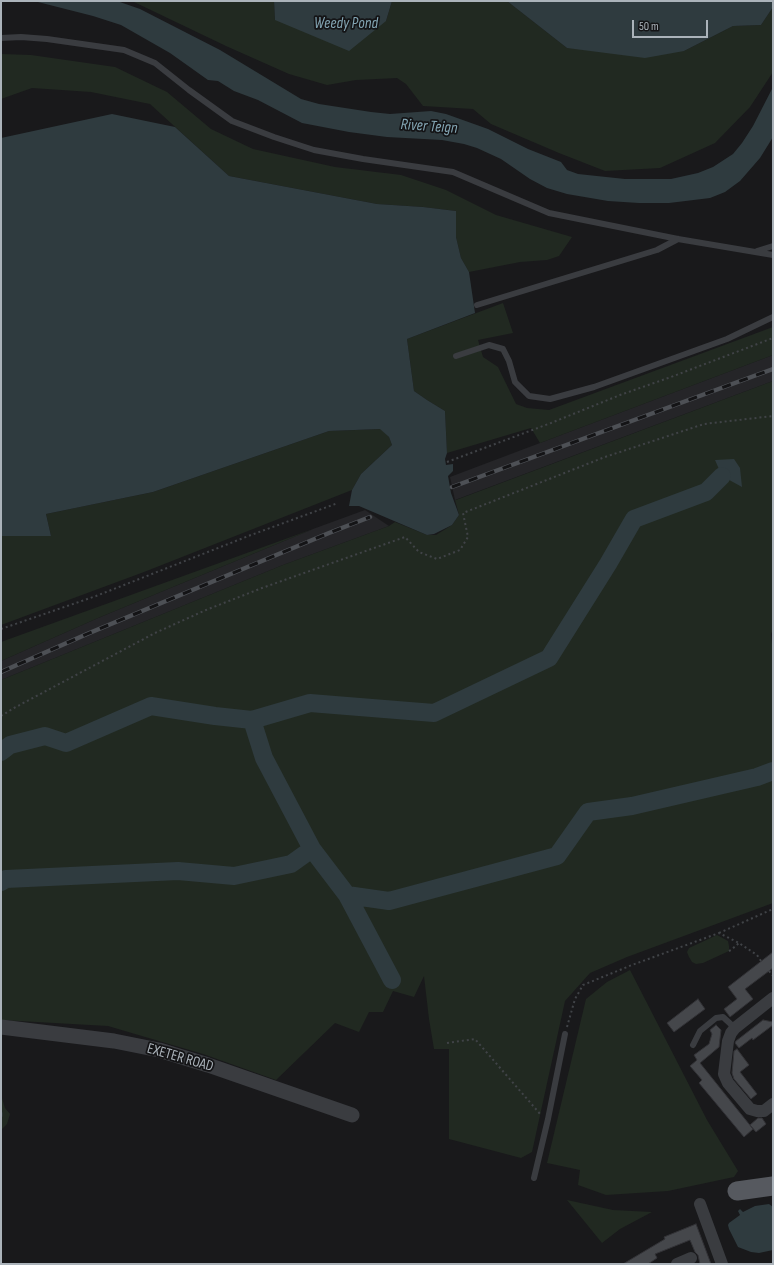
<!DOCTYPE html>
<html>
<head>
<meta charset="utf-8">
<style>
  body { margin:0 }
  #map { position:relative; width:774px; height:1265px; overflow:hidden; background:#19191b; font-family:"Sofia Sans Condensed",sans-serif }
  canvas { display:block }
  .frame { position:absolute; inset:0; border:2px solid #abb3ba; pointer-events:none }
  .scale { position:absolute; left:632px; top:20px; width:76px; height:18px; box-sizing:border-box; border:2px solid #abb3ba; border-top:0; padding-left:5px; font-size:12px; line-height:14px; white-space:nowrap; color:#abb3ba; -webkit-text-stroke:3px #141416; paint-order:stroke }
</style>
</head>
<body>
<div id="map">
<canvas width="774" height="1265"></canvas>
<div class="frame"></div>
<div class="scale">50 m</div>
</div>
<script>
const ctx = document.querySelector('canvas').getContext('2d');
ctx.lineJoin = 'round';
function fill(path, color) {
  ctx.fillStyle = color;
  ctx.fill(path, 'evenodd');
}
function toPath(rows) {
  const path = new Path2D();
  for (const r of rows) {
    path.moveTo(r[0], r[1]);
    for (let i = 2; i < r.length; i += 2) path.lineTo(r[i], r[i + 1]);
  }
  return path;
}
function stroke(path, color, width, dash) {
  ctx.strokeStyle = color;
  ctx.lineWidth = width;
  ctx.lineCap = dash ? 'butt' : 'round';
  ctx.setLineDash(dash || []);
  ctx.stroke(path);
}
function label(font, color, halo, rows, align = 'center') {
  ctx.font = font + ' "Sofia Sans Condensed",sans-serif';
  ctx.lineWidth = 3.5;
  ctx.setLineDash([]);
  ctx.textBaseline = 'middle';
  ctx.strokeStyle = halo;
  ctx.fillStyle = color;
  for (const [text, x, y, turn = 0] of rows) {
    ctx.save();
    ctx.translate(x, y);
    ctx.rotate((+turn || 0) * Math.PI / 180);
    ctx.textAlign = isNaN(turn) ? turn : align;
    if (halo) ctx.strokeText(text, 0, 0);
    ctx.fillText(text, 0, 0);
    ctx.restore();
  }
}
const built = toPath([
  [773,355,773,381,455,500,450,477],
  [365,510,389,526,283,565,1,680,1,661,98,618,313,529]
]);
const green = toPath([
  [132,1,274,1,275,20,386,21,392,1,507,1,567,48,684,51,733,26,761,25,773,7,773,72,750,107,715,143,660,168,605,171,559,153,491,124,473,109,423,106,406,84,397,78,356,80,327,85,289,74,226,46],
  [1,54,31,55,115,67,167,92,211,129,253,149,335,167,401,175,446,190,496,215,572,237,559,256,547,260,520,262,469,272,461,258,456,237,456,211,423,207,377,204,229,176,150,104,91,92,32,88,1,99],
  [503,303,513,333,478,340,483,357,498,367,516,404,527,408,549,410,773,327,773,355,540,443,531,428,447,453,445,411,427,400,414,391,407,339],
  [773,381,773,629,771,634,773,654,773,903,627,957,590,973,565,1001,532,1152,521,1158,449,1139,449,1049,434,1049,429,1019,424,976,414,997,393,991,383,1012,369,1012,359,1032,335,1023,276,1080,203,1054,108,1026,1,1020,1,680,283,565,389,526,395,522,427,535,436,535,452,525,459,515,455,500,456,500],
  [381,429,389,437,392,445,361,474,352,490,144,572,1,625,1,536,51,536,46,514,153,492,329,431],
  [313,529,98,618,1,661,1,642],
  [717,935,728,941,729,946,729,951,703,963,696,964,692,962,689,957,687,952,689,948],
  [630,970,707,1120,738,1171,734,1177,668,1191,606,1195,578,1185,580,1170,547,1163,586,999,607,982],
  [1,1095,5,1108,10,1114,7,1124,1,1130],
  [567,1200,613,1210,652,1212,620,1229,602,1243]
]);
const water = toPath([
  [34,1,117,1,140,9,220,50,301,99,319,104,371,112,390,114,431,111,446,114,488,129,528,149,561,162,567,170,578,174,625,179,671,179,698,173,713,167,733,154,742,143,753,126,773,87,773,137,760,158,740,181,725,192,710,198,669,203,639,203,608,201,567,194,547,188,530,179,501,159,477,148,464,144,442,140,387,137,349,132,302,123,258,100,234,91,218,81,208,80,170,53,121,25,93,16],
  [274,1,392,1,386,21,349,51,275,20],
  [507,1,773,1,773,7,761,25,733,26,684,51,645,58,567,48],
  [112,114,175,127,229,176,377,204,423,207,456,211,456,237,461,258,469,272,475,313,407,339,414,391,427,400,445,411,447,453,445,459,446,465,453,464,453,471,448,476,451,493,459,515,452,525,434,534,427,535,359,506,349,506,352,490,361,474,392,445,389,437,380,429,329,431,153,492,46,514,51,536,1,536,1,138],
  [734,459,740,468,742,487,722,476,715,460],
  [769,1204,773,1207,773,1250,759,1253,751,1252,738,1247,729,1229,728,1225,729,1223,740,1215,738,1211,740,1209,743,1212,755,1206]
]);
const stream = toPath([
  [1,1113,1,1116]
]);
const river = toPath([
  [1,752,10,745,45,736,66,743,151,706,215,716,252,720,310,703,434,713,549,658,608,564,634,519,706,492,722,476],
  [312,849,347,895,389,901,557,856,588,812,632,806,757,777,773,771],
  [1,882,6,879,178,871,234,876,291,864,312,849,264,758,252,720],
  [347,895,392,980]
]);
const building = toPath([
  [773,952,773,968,745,989,753,999,730,1017,724,1009,737,999,728,987,773,952],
  [698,999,705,1009,674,1032,667,1023,698,999],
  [763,1020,773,1022,773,1025,753,1040,752,1038,739,1048,735,1043,736,1041,763,1020],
  [716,1025,721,1030,719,1047,700,1063,753,1129,744,1137,699,1083,702,1080,690,1066,697,1060,694,1055,709,1044,712,1034,710,1030,716,1025],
  [737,1049,749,1065,740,1072,757,1094,751,1099,734,1079,732,1073,734,1051,737,1049],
  [758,1118,762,1118,766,1124,756,1132,750,1125,758,1118],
  [696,1224,711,1264,700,1264,698,1255,695,1252,690,1240,655,1254,657,1258,648,1264,623,1264,665,1239,664,1237,696,1224]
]);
const path = toPath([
  [447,462,551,423,620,395,671,377,773,338],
  [1,629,96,596,251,535,338,503],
  [1,716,14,708,155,633,206,610,262,588,405,537,419,552,437,559,460,550,468,537,463,513,605,457,704,424,773,416],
  [719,933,773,909],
  [729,951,731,950,739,943],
  [769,971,773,976],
  [567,1027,575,999,583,985,632,965,719,933,739,943,757,955,761,961],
  [447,1043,475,1039,541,1115]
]);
const service = toPath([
  [1,38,21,37,47,39,124,50,155,63,189,90,232,121,274,137,314,150,363,159,453,172,549,213,678,239,773,255],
  [757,251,773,246],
  [477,305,657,250,678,239],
  [456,356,489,345,503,349,509,361,515,382,529,396,550,399,594,387,727,339,773,317],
  [693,1045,700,1031,716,1018,723,1017,735,1028],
  [534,1178,548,1119,565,1034]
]);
const minor = toPath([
  [773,998,735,1028,731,1033,728,1041,724,1074,728,1083,750,1109,757,1111,764,1111,773,1104],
  [700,1204,722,1264],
  [677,1264,691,1258]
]);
const tertiary = toPath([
  [1,1027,114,1041,159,1050,208,1065,352,1115]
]);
const primary = toPath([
  [737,1191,773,1186]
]);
const rail = toPath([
  [452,487,773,369],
  [1,672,87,634,329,533,370,517]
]);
const streetNames = [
  ["EXETER ROAD",180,1058,16]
];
const waterNames = [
  ["Weedy Pond",346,24],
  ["River Teign",429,127,4]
];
fill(built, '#252528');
fill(green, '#212921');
fill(water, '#2f3b3f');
stroke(stream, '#2f3b3f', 3);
stroke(river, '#2f3b3f', 18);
fill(building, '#45474b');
stroke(building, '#333337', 1);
stroke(path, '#404347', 2, [2, 3]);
stroke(service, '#3a3c40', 6);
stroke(minor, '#3a3c40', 12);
stroke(tertiary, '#3a3c40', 15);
stroke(primary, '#56595f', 19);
stroke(rail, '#4d5055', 4.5);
stroke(rail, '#141416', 3, [9]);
label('15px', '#abb3ba', '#141416', streetNames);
label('italic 16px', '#84a6b4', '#141416', waterNames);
</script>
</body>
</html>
